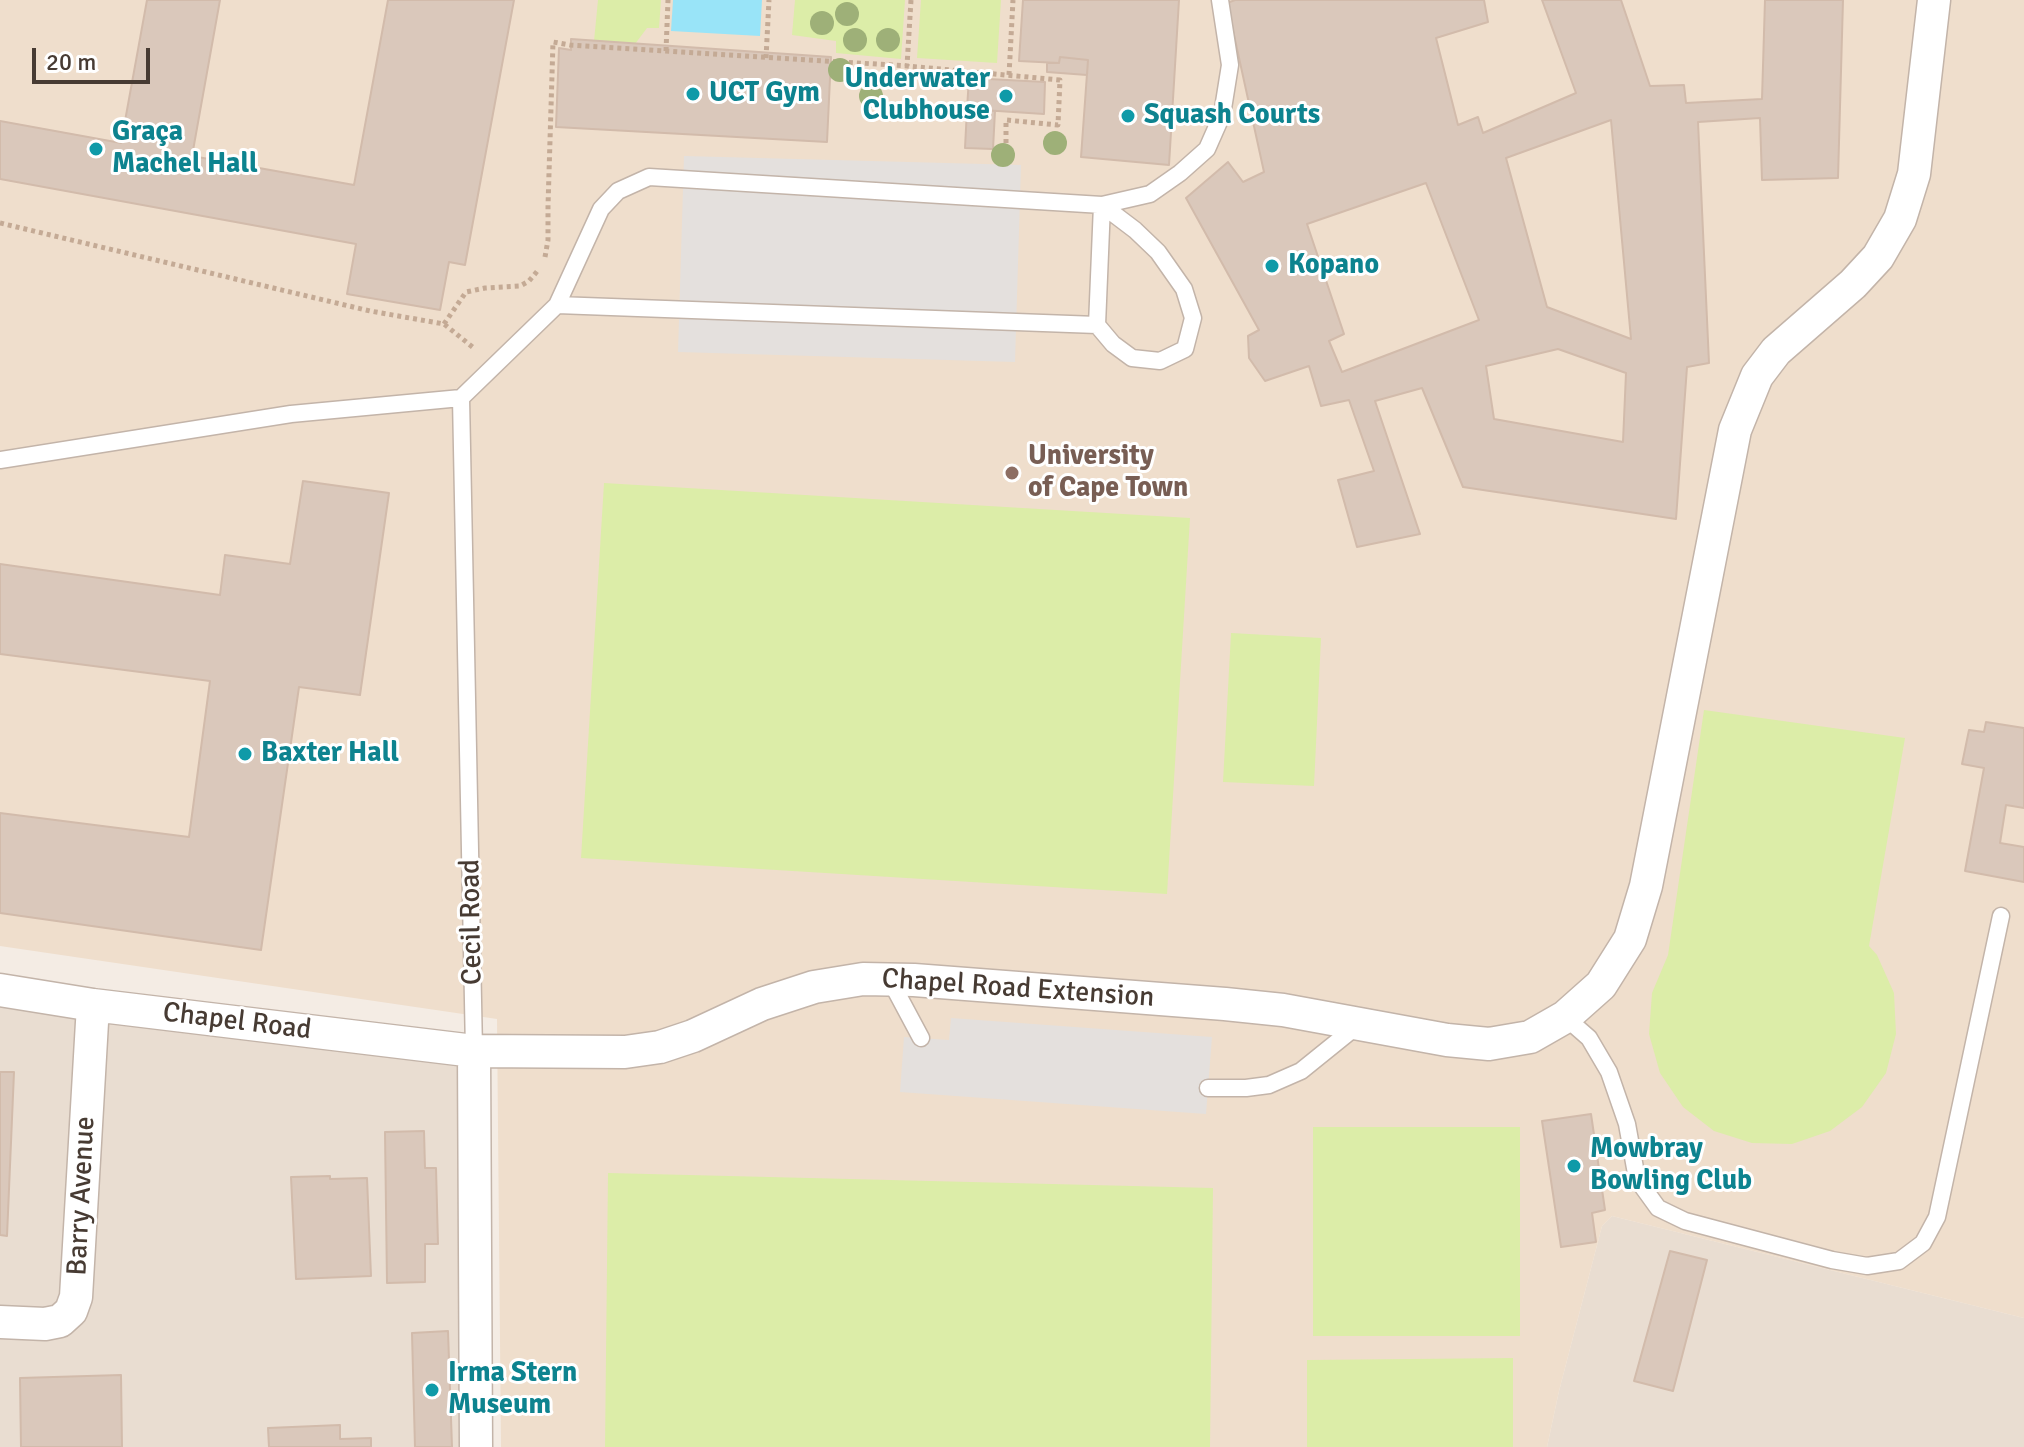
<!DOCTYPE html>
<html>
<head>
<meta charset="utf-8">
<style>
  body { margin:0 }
  #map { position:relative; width:2024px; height:1447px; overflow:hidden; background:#f4ece4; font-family:Signika,sans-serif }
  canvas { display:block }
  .scale { position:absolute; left:32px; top:48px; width:118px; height:36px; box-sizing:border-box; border:4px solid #473b33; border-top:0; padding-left:10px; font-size:24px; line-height:28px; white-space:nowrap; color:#473b33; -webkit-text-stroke:6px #fff; paint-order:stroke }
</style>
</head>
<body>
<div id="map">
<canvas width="2024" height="1447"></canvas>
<div class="scale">20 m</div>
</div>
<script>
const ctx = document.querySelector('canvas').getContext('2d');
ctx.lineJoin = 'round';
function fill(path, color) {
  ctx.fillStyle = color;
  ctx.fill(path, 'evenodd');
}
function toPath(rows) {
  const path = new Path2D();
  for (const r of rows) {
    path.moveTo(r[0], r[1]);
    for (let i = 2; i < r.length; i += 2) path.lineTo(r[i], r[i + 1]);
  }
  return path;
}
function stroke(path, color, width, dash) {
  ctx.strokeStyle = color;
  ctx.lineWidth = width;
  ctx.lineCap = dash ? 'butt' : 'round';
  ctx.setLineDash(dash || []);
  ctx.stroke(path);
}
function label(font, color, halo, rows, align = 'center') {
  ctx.font = font + ' Signika,sans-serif';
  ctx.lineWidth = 6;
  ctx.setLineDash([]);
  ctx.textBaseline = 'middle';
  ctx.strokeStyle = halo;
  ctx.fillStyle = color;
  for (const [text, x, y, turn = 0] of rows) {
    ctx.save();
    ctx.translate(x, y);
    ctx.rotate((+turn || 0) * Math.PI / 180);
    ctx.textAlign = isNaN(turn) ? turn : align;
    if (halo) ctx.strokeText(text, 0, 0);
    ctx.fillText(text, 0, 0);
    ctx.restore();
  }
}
const residential = toPath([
  [0,990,474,1051,476,1447,0,1447],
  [1612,1216,2024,1318,2024,1447,1547,1447,1559,1391,1602,1226]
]);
const education = toPath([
  [0,0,2024,0,2024,1318,1612,1216,1602,1226,1559,1391,1547,1447,501,1447,497,1019,0,946]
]);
const green = toPath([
  [598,0,661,0,659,28,647,28,635,44,594,41],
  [795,0,905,0,901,59,836,53,836,41,792,35],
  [921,0,1001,0,997,63,917,58],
  [604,483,1190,518,1167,894,581,858],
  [1231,633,1321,638,1314,786,1223,782],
  [1704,710,1905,738,1869,946,1877,955,1894,993,1896,1034,1886,1073,1862,1107,1830,1131,1792,1144,1752,1143,1714,1131,1683,1107,1660,1073,1649,1034,1652,993,1668,955],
  [1313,1127,1520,1127,1520,1336,1313,1336],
  [608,1173,1213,1188,1210,1447,605,1447],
  [1513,1358,1513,1447,1307,1447,1307,1360]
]);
const parking = toPath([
  [684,156,1021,165,1015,362,678,352],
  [951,1018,1212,1037,1206,1114,900,1092,904,1037,949,1040]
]);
const water = toPath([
  [673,0,762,0,760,36,671,31]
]);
const building = toPath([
  [147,0,220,0,192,156,354,185,388,0,514,0,465,265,449,262,440,310,347,294,356,244,0,179,0,121,121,143,147,0],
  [1023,0,1179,0,1169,165,1081,157,1088,60,1060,57,1059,63,1019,61,1023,0],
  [1235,0,1484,0,1488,22,1436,38,1458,125,1478,117,1483,133,1576,93,1542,0,1621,0,1650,86,1684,85,1686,103,1762,99,1765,0,1843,0,1838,178,1762,180,1760,118,1698,122,1709,363,1687,367,1676,519,1463,487,1422,388,1375,401,1420,534,1357,547,1338,480,1374,471,1349,400,1321,406,1309,366,1265,381,1249,358,1248,336,1259,330,1186,198,1228,162,1243,182,1264,172,1227,3,1235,0],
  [1611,120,1631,339,1547,307,1506,158,1611,120],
  [1426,183,1479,320,1342,372,1329,341,1344,334,1307,224,1426,183],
  [1558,349,1626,373,1623,442,1494,419,1486,366,1558,349],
  [571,39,831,57,827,142,556,127,559,48,571,50,571,39],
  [1060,57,1088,60,1087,75,1047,72,1047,63,1059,63,1060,57],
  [969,78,1045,82,1044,114,967,109,969,78],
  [967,109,995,111,993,149,965,148,967,109],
  [303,481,389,493,360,695,299,687,261,950,0,913,0,813,189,837,210,681,0,654,0,564,220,595,225,555,290,564,303,481],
  [1986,722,2024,728,2024,808,2006,805,2000,843,2024,847,2024,882,1965,871,1984,768,1962,764,1969,730,1984,732,1986,722],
  [0,1072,14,1072,7,1236,0,1235,0,1072],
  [1591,1114,1605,1210,1592,1213,1596,1242,1561,1247,1542,1121,1591,1114],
  [424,1131,425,1168,436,1168,438,1244,425,1244,425,1282,387,1283,385,1132,424,1131],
  [330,1176,330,1179,367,1178,371,1276,296,1279,291,1177,330,1176],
  [1670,1251,1707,1260,1673,1391,1634,1381,1670,1251],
  [448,1331,452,1447,415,1447,412,1333,448,1331],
  [121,1375,122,1447,21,1447,20,1378,121,1375],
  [340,1425,340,1439,371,1438,371,1447,269,1447,268,1428,340,1425]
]);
const path = toPath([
  [911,0,907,66,1060,80,1058,125,1006,120,1006,150],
  [666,51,668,0],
  [766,58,769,0],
  [1009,75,1013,0],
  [0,223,370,311,444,324,475,349],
  [545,257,548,240,548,206,553,42,570,45,907,66],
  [444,324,466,292,485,288,520,286,529,281,539,269]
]);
const service = toPath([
  [557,305,1097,325,1102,205],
  [1097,325,1113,344,1132,358,1160,361,1185,349,1193,318,1184,289,1158,252,1135,230,1102,205],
  [461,398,474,1051],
  [0,460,291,414,461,398,557,305,601,209,618,191,649,177,1102,205,1150,194,1180,173,1207,149,1222,115,1230,65,1220,0],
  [890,980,921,1038],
  [1565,1017,1589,1038,1609,1072,1627,1124,1637,1179,1658,1208,1685,1221,1832,1260,1867,1266,1899,1261,1923,1243,1937,1217,2001,916],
  [1208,1088,1246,1088,1269,1085,1301,1071,1358,1025]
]);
const minor = toPath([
  [0,990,93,1005,474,1051,625,1052,660,1047,693,1036,762,1004,814,987,863,979,914,980,1225,1004,1283,1010,1447,1040,1489,1044,1530,1037,1565,1017,1601,985,1630,939,1646,886,1735,430,1757,376,1776,351,1853,284,1878,257,1900,219,1914,174,1934,0],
  [474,1051,476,1447],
  [0,1322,45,1324,60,1321,71,1311,76,1297,93,1005]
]);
const trees = [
  [847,14],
  [822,23],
  [855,40],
  [888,40],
  [840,70],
  [871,96],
  [1055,143],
  [1003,155]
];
const markers = [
  [693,94,8,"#0f9aa8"],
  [1006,96,8,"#0f9aa8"],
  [1128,116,8,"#0f9aa8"],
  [96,149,8,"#0f9aa8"],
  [1272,266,8,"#0f9aa8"],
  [1012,473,8,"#8d6e63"],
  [245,754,8,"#0f9aa8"],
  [1574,1166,8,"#0f9aa8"],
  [432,1390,8,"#0f9aa8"]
];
const cultureNames = [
  ["Underwater",990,80,"right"],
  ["Clubhouse",990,112,"right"],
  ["UCT Gym",709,94],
  ["Squash Courts",1144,116],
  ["Graça",112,133],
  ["Machel Hall",112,165],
  ["Kopano",1288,266],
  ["Baxter Hall",261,754],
  ["Mowbray",1590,1150],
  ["Bowling Club",1590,1182],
  ["Irma Stern",448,1374],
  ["Museum",448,1406]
];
const educationNames = [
  ["University",1028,457],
  ["of Cape Town",1028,489]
];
const streetNames = [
  ["Cecil Road",472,922,-91],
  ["Chapel Road Extension",1018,989,4],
  ["Chapel Road",237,1022,7],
  ["Barry Avenue",82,1196,-87]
];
fill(residential, '#e9ddd1');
fill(education, '#efdecc');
fill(green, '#dceda8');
fill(parking, '#e4e0dd');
fill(water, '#99e4f8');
fill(building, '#dac8bb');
stroke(building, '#d2bbab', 2);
stroke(service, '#c3b4a9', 19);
stroke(minor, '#c3b4a9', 35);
stroke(path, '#c4aa95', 5, [4, 4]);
stroke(service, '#fff', 16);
stroke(minor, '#fff', 32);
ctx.fillStyle = '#9eb078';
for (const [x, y] of trees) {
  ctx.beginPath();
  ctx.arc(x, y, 12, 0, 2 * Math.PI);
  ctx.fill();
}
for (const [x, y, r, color] of markers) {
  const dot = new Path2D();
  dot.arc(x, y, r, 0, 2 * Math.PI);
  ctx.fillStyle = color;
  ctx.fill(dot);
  stroke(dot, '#fff', 3);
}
label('bold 28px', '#0d838f', '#fff', cultureNames, 'left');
label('bold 28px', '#785e54', '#fff', educationNames, 'left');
label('28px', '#473b33', '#fff', streetNames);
</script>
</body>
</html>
